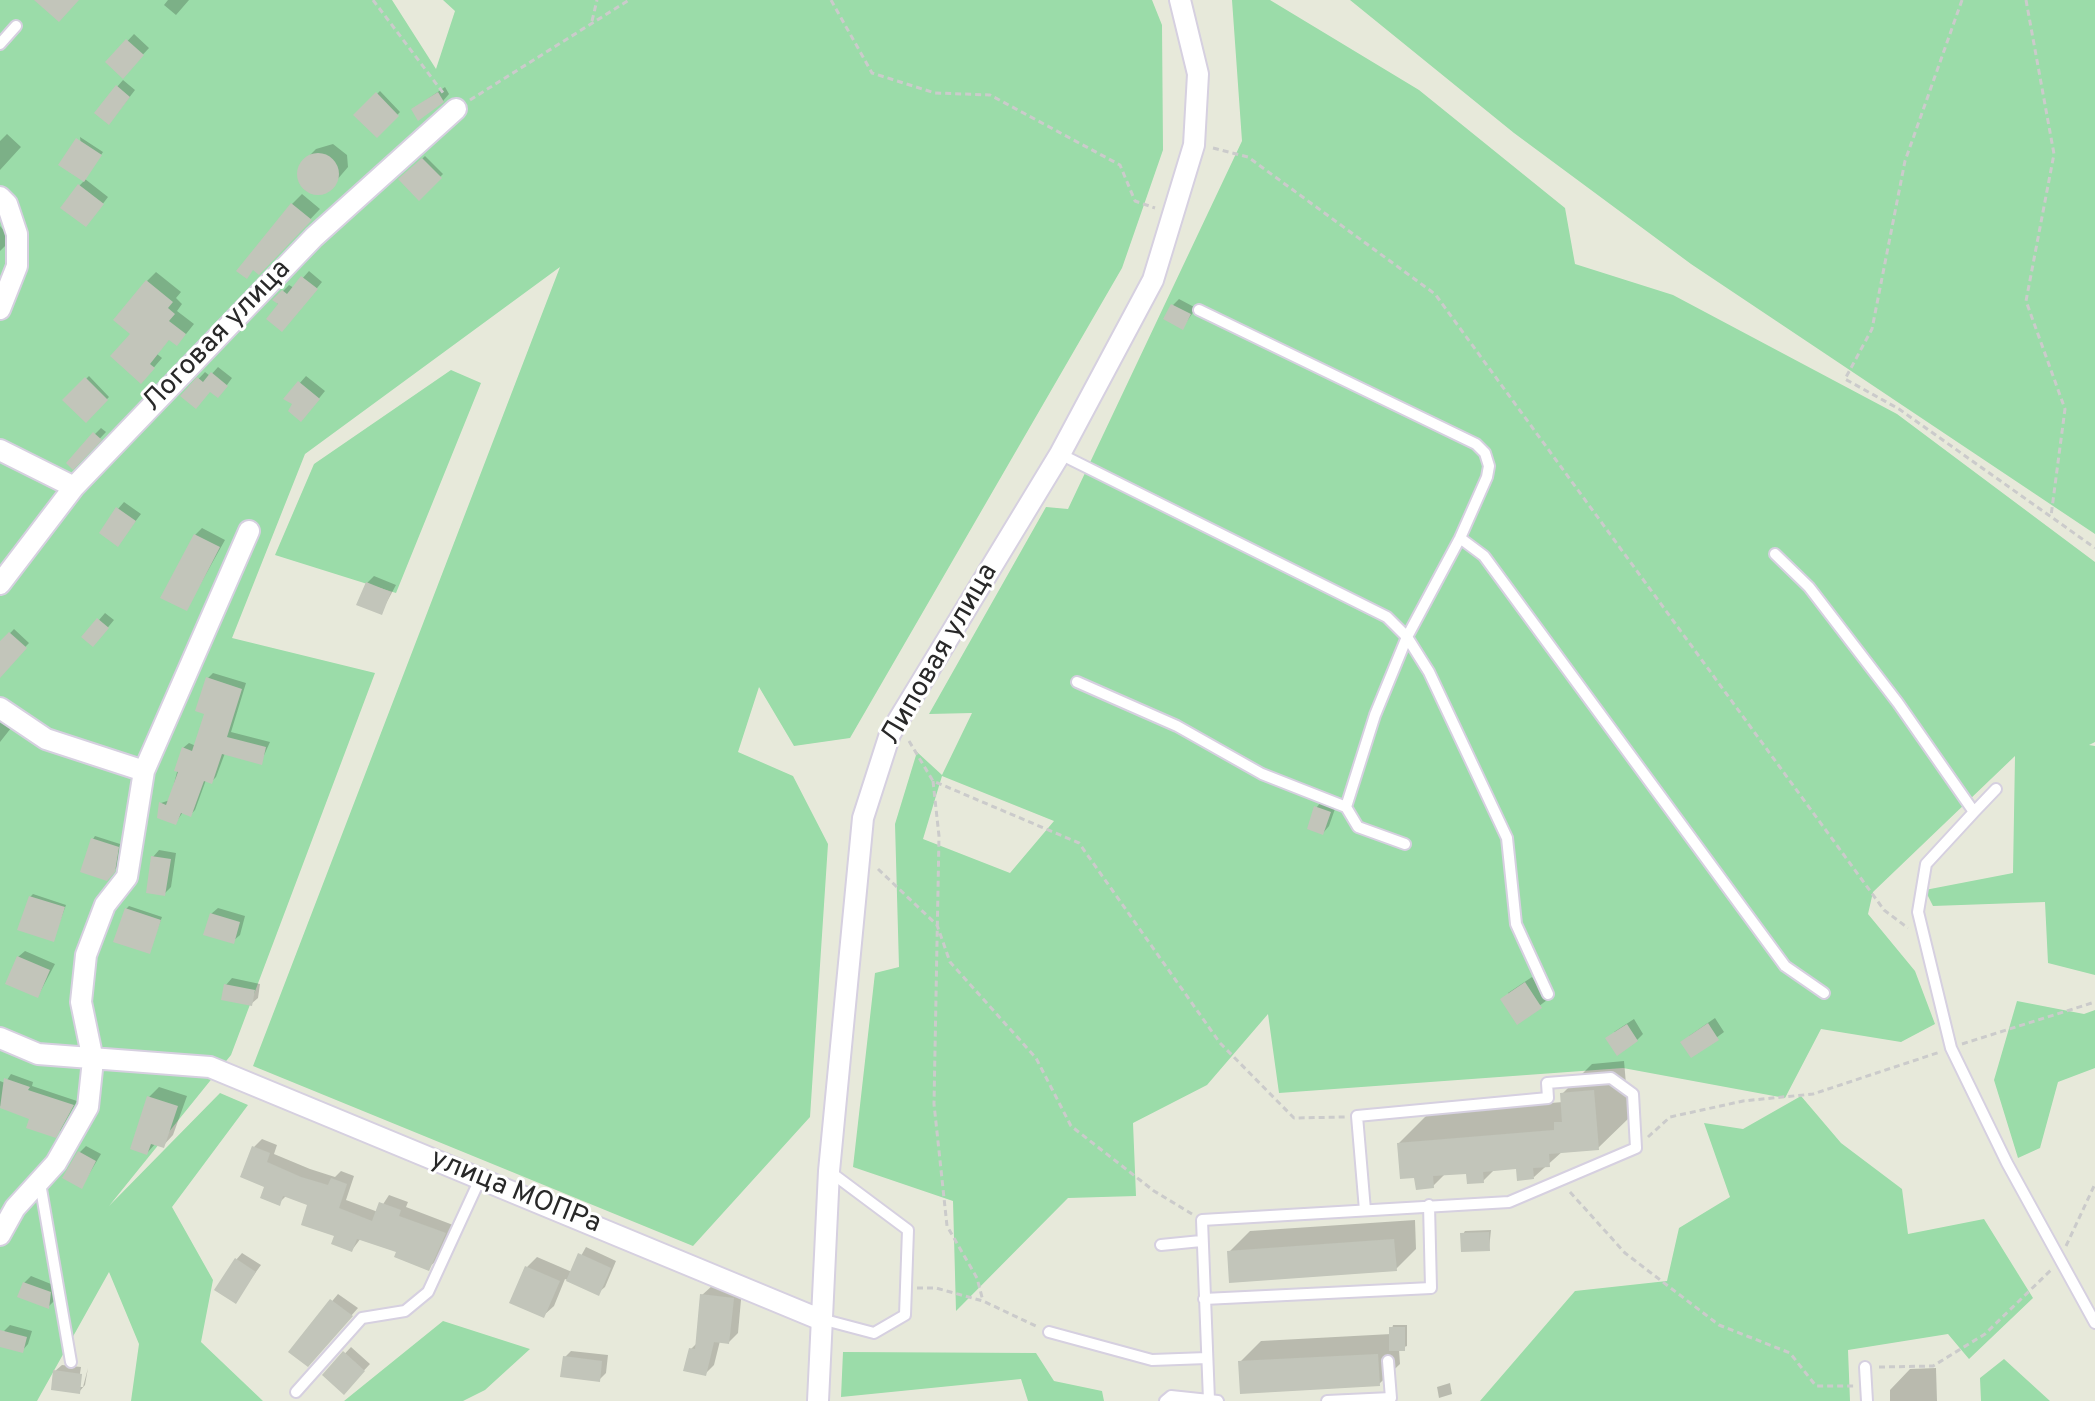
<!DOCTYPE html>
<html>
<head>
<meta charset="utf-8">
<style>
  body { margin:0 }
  canvas { display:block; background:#e7e9da }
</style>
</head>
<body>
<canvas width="2095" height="1401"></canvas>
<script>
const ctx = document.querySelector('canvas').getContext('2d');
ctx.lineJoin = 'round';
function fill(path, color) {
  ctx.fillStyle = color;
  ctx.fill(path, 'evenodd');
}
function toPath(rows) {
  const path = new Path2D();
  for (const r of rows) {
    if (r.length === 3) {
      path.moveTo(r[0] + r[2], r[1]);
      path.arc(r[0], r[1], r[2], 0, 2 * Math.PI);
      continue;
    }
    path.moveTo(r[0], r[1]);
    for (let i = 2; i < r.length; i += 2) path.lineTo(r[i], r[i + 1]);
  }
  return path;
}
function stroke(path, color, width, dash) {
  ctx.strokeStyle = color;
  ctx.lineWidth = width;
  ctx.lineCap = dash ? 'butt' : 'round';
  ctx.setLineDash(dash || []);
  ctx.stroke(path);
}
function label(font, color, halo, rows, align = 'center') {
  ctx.font = font + ' Overpass,sans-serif';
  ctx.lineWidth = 6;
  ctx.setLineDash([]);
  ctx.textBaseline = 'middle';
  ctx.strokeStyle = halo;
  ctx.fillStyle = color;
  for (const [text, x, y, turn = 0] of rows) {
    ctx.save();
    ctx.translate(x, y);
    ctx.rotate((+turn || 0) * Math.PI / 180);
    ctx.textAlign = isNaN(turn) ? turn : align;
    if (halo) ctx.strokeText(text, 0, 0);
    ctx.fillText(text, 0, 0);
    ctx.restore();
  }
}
const green = toPath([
  [0,0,392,0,436,69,455,11,443,0,1152,0,1162,25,1163,150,1122,268,850,738,794,746,759,687,738,752,793,776,828,844,810,1117,693,1246,253,1066,560,267,305,454,232,638,375,673,231,1055,109,1206,220,1093,248,1105,172,1207,213,1280,201,1342,263,1401,131,1401,139,1344,109,1272,37,1401,0,1401],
  [1232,0,1270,0,1419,90,1565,208,1575,264,1673,295,1897,414,2095,562,2095,742,2089,745,2095,746,2095,975,2048,963,2045,902,1933,906,1925,890,2013,873,2015,756,1873,892,1868,914,1915,971,1935,1024,1901,1042,1821,1029,1785,1098,1623,1068,1279,1093,1268,1014,1207,1085,1133,1123,1136,1196,1068,1198,956,1311,953,1201,853,1167,875,973,899,967,895,824,917,752,942,775,972,713,929,714,1046,507,1068,509,1242,141],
  [942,776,1054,821,1010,873,923,839],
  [1350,0,2095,0,2095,534,1691,264,1514,133],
  [451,370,481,383,396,593,275,555,314,464],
  [2017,1001,2084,1014,2095,1010,2095,1068,2058,1082,2040,1148,2018,1158,1994,1080],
  [1801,1096,1841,1143,1902,1189,1908,1234,1984,1219,2033,1298,1969,1359,1948,1334,1848,1350,1850,1401,1480,1401,1575,1291,1667,1281,1679,1228,1730,1197,1704,1123,1743,1129],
  [443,1321,530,1349,485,1390,463,1401,344,1401],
  [843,1352,1036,1353,1054,1381,1102,1391,1104,1401,1028,1401,1021,1379,841,1397],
  [2004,1359,2050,1401,1981,1401,1980,1378]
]);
const shadow = toPath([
  [168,0,189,0,176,15,164,5],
  [134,34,149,48,123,76,108,62],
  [123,80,135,90,115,116,117,87],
  [445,87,449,94,443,101,413,109],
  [380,91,400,112,377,136,356,115],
  [7,134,21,147,0,170,0,141],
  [80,137,103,152,85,179,108,197,92,218,79,186,85,180],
  [333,144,347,155,348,167,330,188,319,192,306,191,300,172,305,160,316,149],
  [425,156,443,174,419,198,401,179],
  [302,194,320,209,259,273,292,204],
  [0,226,6,233,6,245,0,251],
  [309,271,322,282,288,323,275,299,289,285,294,288],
  [156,272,181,292,176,298,182,304,177,311,194,324,186,334,170,338,157,354,162,358,150,372,133,333,147,281],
  [1179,299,1196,308,1183,327,1173,305],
  [218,367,232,378,224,389,183,395,205,372,210,376],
  [89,376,109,397,86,420,65,400],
  [306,376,325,391,307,413,286,399],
  [101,428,106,432,73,467,95,434],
  [124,502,141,514,118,544,118,509],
  [202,528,225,540,187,608,195,535],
  [374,576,396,585,381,613,367,583],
  [105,613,114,620,99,638,99,620],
  [14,629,29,643,0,673,0,644],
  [213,673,246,683,231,732,270,742,261,762,225,753,216,777,211,782,206,780,195,810,190,815,183,812,176,822,161,803,170,800,183,748,189,743,196,746,206,713,208,678],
  [0,716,15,723,0,742],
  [1322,801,1336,806,1329,826,1323,833,1316,808],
  [95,836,120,844,117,867,106,879,93,839],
  [159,850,176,853,171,887,164,894,153,857],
  [33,894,66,905,53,940,30,897],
  [129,906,162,917,149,952,126,909],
  [218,908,245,916,240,935,233,941,211,914],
  [25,951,55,964,38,996,18,957],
  [1532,977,1547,1000,1518,1022,1508,993],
  [232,978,260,984,258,998,251,1004,226,985],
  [1715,1018,1724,1032,1692,1056,1689,1036],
  [1634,1019,1643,1034,1637,1040,1614,1032],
  [1624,1061,1629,1118,1598,1148,1563,1151,1534,1177,1517,1167,1495,1169,1483,1181,1468,1171,1446,1173,1433,1186,1416,1176,1399,1143,1429,1113,1563,1102,1562,1094,1592,1064],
  [11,1074,33,1082,32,1086,77,1101,60,1131,0,1106,0,1081,5,1083],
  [159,1087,187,1096,173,1135,163,1146,156,1143,147,1153,149,1097],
  [262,1139,277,1145,274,1154,310,1169,335,1177,341,1171,354,1176,346,1200,378,1212,389,1195,408,1202,406,1207,453,1225,437,1260,428,1268,398,1251,361,1238,352,1250,310,1204,287,1195,279,1203,266,1186,254,1147],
  [86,1146,101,1154,82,1186,79,1153],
  [1415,1220,1416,1249,1396,1269,1229,1252,1250,1231],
  [1491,1230,1489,1249,1463,1234,1465,1231],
  [586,1247,616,1261,605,1287,598,1293,565,1279,554,1306,543,1316,527,1267,537,1257,572,1272],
  [242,1253,261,1265,235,1301,236,1260],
  [31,1276,56,1286,55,1300,48,1307,24,1283],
  [712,1286,742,1289,738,1333,729,1342,720,1341,714,1365,705,1374,691,1349,698,1342,702,1295],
  [338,1294,358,1308,314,1358,291,1351],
  [10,1325,32,1331,28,1344,22,1351,4,1331],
  [1393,1325,1407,1325,1407,1346,1399,1349,1400,1364,1379,1384,1240,1362,1261,1341,1391,1334],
  [351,1347,370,1364,344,1392,325,1375],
  [571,1351,608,1355,606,1373,599,1380,565,1357],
  [62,1365,81,1367,78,1387,83,1387,88,1368,85,1385,79,1392,55,1371],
  [1936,1368,1937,1401,1890,1401,1890,1390,1910,1369],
  [1450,1383,1452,1394,1439,1398,1437,1387]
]);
const building = toPath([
  [34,0,79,0,59,22],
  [126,39,144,55,123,79,105,62],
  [116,85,130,97,109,125,94,113],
  [376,92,399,116,377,138,353,115],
  [438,92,444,102,418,121,411,109],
  [76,138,102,155,84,182,58,165],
  [318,174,21],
  [422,158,442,178,419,201,398,179],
  [78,184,104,204,86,227,60,208],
  [291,203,312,220,259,275,253,270,247,279,236,271],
  [301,276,318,289,282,332,266,319,278,304,272,300,282,290,287,294],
  [146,280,173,302,168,308,175,314,169,321,186,334,177,346,169,340,150,364,155,368,141,384,110,356,130,334,113,320],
  [1171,304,1191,314,1183,330,1163,319],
  [211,372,228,386,218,398,210,392,196,409,180,396,197,377,203,382],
  [85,377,108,400,86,423,62,400],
  [298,381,320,399,301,422,288,411,292,404,283,399],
  [93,432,102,440,73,470,66,463],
  [116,507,136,521,118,547,99,533],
  [194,534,220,547,187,611,160,598],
  [366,582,391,592,382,615,356,605],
  [97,618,109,628,93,647,81,637],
  [9,632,27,648,0,678,0,641],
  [206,677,242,689,227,737,266,747,262,765,222,754,212,784,204,781,191,817,181,813,176,825,157,818,159,802,166,805,178,772,174,771,182,747,192,751,204,714,195,711],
  [1314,806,1331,812,1323,835,1307,829],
  [91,838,119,847,115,872,107,881,80,872],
  [151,856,171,859,165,896,146,893],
  [29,896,65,907,54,942,17,930],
  [125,908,161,920,150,954,113,942],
  [210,913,240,922,234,944,203,935],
  [17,956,50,970,38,998,5,984],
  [1525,982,1542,1008,1517,1025,1500,999],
  [224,984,255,990,252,1006,221,1000],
  [1708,1023,1719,1040,1691,1058,1680,1042],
  [1627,1024,1638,1041,1617,1056,1605,1038],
  [4,1078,30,1087,28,1090,74,1105,56,1138,26,1128,29,1119,0,1108],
  [1594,1090,1599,1150,1549,1154,1550,1167,1533,1168,1534,1179,1517,1181,1516,1169,1483,1172,1484,1183,1467,1184,1466,1174,1433,1176,1434,1188,1416,1190,1414,1178,1400,1179,1397,1143,1554,1130,1554,1122,1562,1122,1560,1093],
  [147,1096,178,1106,164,1148,151,1144,147,1155,130,1149],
  [252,1146,270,1153,267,1162,301,1177,328,1185,331,1178,347,1184,339,1208,372,1221,379,1202,401,1210,399,1216,446,1233,429,1271,394,1257,396,1252,357,1239,352,1252,331,1244,334,1236,301,1225,307,1205,283,1196,280,1206,260,1198,264,1187,240,1177],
  [78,1151,96,1161,82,1189,62,1178],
  [1489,1232,1490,1251,1461,1252,1460,1233],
  [1394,1239,1397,1271,1229,1283,1227,1251],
  [578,1253,611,1268,599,1296,566,1281],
  [235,1258,256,1272,236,1304,214,1290],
  [525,1266,560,1281,544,1318,509,1303],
  [23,1282,51,1292,49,1309,17,1297],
  [700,1294,734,1298,729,1344,714,1342,706,1376,683,1371,689,1348,695,1349],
  [330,1299,353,1316,308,1367,288,1352],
  [1389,1327,1405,1327,1405,1351,1389,1351],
  [0,1330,27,1337,23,1353,0,1347],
  [343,1351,365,1371,344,1395,322,1375],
  [1378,1354,1380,1386,1240,1394,1238,1361],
  [563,1356,602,1361,600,1382,560,1377],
  [53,1370,82,1374,80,1394,51,1390]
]);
const path = toPath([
  [373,0,444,94],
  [831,0,872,73,935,93,990,95,1120,165,1135,201,1155,208],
  [1962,0,1905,161,1872,329,1845,379,1899,409,2095,548],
  [2026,0,2054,154,2026,301,2065,409,2051,516],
  [592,21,597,0],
  [470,100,629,0],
  [1213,148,1248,157,1435,294,1884,910,1908,928],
  [909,741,933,781,1079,843,1220,1043,1294,1118,1345,1117],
  [933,781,939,836,934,1104,947,1226,977,1278,983,1301],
  [878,869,937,925,950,962,1036,1058,1071,1126,1154,1191,1192,1214],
  [1962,1044,2095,1002],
  [1648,1137,1670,1117,1743,1101,1813,1094,1940,1052],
  [1570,1192,1625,1253,1719,1325,1790,1353,1816,1386,1854,1386],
  [2066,1246,2095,1184],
  [917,1288,936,1288,983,1301,1038,1327],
  [1879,1367,1933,1366,1985,1334,2052,1269]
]);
const lane = toPath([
  [0,44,16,26],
  [1060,454,1387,617,1407,637,1429,672,1507,838,1516,924,1548,994],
  [1460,538,1484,556,1785,966,1824,993],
  [1775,554,1809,587,1898,703,1974,812,1926,864,1918,912,1951,1048,2007,1163,2095,1323],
  [1077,682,1177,726,1262,774,1346,807,1375,715,1407,637,1460,538,1487,477,1489,466,1485,453,1476,444,1199,310],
  [1346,807,1358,827,1405,844],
  [1974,812,1996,789],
  [40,1183,71,1362],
  [1161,1245,1201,1241],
  [1204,1299,1431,1288,1429,1205],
  [821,1319,874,1333,905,1315,908,1230,829,1171],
  [1049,1332,1152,1360,1207,1358],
  [1865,1367,1867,1401],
  [296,1392,362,1318,405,1311,428,1292,480,1179],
  [1165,1401,1171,1396,1209,1400],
  [1218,1401,1209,1400,1202,1220,1509,1202,1636,1148,1633,1094,1611,1078,1547,1083,1548,1098,1357,1116,1365,1210],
  [1327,1401,1391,1398,1388,1361]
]);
const street = toPath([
  [0,197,7,204,17,234,17,266,0,309],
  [0,450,74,487],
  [0,584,74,487,314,237,456,109],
  [0,708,46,739,144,771],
  [0,1038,38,1054,210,1067,819,1319],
  [0,1235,15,1208,56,1163,88,1107,93,1060,81,1002,86,955,105,905,127,877,144,771,249,531],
  [818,1401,829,1171,863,818,890,734,1060,454,1153,280,1194,145,1198,74,1180,0]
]);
const streetNames = [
  ["Логовая улица",218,337,-46],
  ["Липовая улица",941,655,-60],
  ["улица МОПРа",515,1193,22]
];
fill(green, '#9bdca9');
fill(shadow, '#0003');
fill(building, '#c2c5ba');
stroke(lane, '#d6d0e0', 14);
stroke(street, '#d6d0e0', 24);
stroke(path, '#cbcbcb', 3, [6, 4]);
stroke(lane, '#fff', 10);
stroke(street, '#fff', 20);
label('28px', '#282828', '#fff', streetNames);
</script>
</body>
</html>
